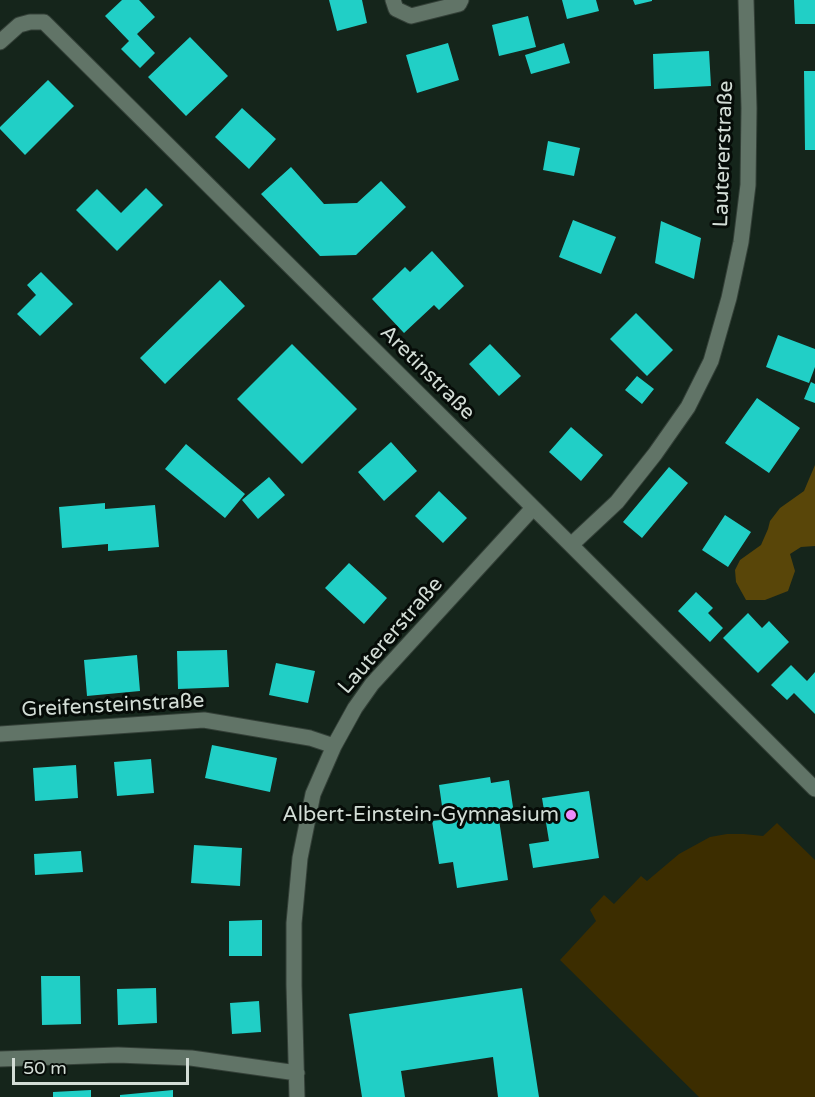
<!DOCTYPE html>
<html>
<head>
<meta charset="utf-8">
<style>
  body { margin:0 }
  #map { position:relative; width:815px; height:1097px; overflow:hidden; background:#15251b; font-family:"Varela Round",sans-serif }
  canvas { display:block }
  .scale { position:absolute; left:12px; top:1058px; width:177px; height:27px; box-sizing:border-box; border:3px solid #d3ddd6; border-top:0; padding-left:8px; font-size:18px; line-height:21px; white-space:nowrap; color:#d3ddd6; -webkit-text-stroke:4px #060c08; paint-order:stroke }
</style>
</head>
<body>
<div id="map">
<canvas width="815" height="1097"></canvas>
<div class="scale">50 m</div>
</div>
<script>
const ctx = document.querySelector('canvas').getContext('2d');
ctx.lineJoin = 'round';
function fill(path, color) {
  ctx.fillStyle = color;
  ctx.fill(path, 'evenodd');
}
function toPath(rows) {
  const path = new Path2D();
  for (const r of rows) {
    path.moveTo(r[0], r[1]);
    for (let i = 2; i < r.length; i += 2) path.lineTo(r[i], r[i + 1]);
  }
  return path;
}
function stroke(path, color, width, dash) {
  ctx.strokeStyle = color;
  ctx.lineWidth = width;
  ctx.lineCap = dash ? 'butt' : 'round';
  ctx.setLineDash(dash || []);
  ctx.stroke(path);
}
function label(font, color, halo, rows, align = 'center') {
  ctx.font = font + ' "Varela Round",sans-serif';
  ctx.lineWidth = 6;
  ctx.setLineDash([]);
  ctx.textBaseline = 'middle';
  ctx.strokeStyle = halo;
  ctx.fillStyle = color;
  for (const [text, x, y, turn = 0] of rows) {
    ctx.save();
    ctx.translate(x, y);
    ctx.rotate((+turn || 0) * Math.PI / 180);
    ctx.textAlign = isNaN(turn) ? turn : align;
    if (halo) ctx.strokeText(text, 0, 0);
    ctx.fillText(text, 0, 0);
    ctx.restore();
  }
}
const green = toPath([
  [777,823,815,860,815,1097,699,1097,560,960,596,921,590,910,604,895,614,904,641,876,647,881,679,854,710,837,727,834,744,834,763,836]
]);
const forest = toPath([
  [815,465,815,546,801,547,790,554,795,571,788,591,765,600,746,600,736,582,735,570,740,560,761,545,768,529,770,521,780,508,804,491]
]);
const building = toPath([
  [122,0,139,0,155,17,137,34,155,53,140,68,121,49,129,41,105,16],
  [329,0,362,0,367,23,337,31],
  [562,0,596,0,599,11,567,19],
  [633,0,652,0,652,1,635,5],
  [794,0,815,0,815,24,795,24],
  [528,16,536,47,499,56,492,25],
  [190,37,228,76,186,116,148,77],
  [448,43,459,80,417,93,406,55],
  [564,43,570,63,531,74,525,55],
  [709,51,711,86,654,89,653,54],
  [804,71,815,71,815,150,805,150],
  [48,80,74,106,25,155,0,129,0,127],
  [242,108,276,139,249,169,215,137],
  [548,141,580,148,574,176,543,170],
  [291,167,324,204,357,203,381,181,406,207,356,255,320,256,261,194],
  [146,188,163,205,117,251,76,210,97,189,121,213],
  [573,220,616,237,601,274,559,257],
  [661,221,701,238,694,279,655,263],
  [432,251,464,286,439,310,434,305,404,333,372,299,405,267,410,272],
  [41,272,73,304,40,336,17,314,36,295,27,285],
  [220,280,245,306,165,384,140,358],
  [636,313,673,350,647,376,610,339],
  [778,335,815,349,815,367,809,383,766,367],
  [292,344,357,409,302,464,237,399],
  [490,344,521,376,499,396,469,364],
  [637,376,654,389,642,404,625,390],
  [811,382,815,384,815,403,804,399],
  [757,398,800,428,769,473,725,443],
  [571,427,603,455,581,481,549,452],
  [391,442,417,471,384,501,358,472],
  [186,444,245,494,225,518,165,469],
  [669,467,688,483,642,538,623,522],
  [269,477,285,495,258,519,242,500],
  [439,491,467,518,443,543,415,516],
  [105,503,105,509,155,505,159,547,108,551,108,544,62,548,59,507],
  [725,515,751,532,728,567,702,550],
  [349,563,387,598,364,624,325,588],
  [696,592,713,608,708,613,723,628,710,642,678,611],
  [748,613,762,628,769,621,789,642,758,673,723,638],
  [227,650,229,687,178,689,177,651],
  [137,655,140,691,87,696,84,660],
  [276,663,315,671,308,703,269,695],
  [791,665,807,681,815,672,815,714,794,693,787,700,771,685],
  [212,745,277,758,270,792,205,778],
  [151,759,154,793,117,796,114,762],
  [76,765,78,798,35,801,33,768],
  [490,777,491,783,509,780,513,807,511,810,498,813,508,880,457,888,453,862,439,864,432,821,449,819,448,812,443,813,439,785],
  [589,791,599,858,533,868,529,844,549,841,542,798],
  [194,845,242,848,240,886,191,883],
  [81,851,83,872,35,875,34,854],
  [262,920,262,956,229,956,229,921],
  [41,976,80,976,81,1024,42,1025],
  [156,988,157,1023,118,1025,117,989],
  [522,988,539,1097,498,1097,493,1057,401,1071,405,1097,362,1097,349,1014],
  [259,1001,261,1032,232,1034,230,1003],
  [91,1090,91,1097,53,1097,53,1092],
  [173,1090,173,1097,120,1097,120,1095]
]);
const street = toPath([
  [393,0,396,9,411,16,459,4,461,0],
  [0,42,19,25,30,22,44,22,571,545,815,789],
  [571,545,617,502,655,454,688,407,711,361,729,298,741,242,748,185,749,108,746,0],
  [0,734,204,720,310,738,334,746],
  [0,1059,118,1055,191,1058,297,1073],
  [297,1097,294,985,294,923,300,858,313,794,334,746,355,708,372,684,533,508]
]);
const markers = [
  [571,815,6,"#ec8cfb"]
];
const streetNames = [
  ["Lautererstraße",724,154,-88],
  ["Aretinstraße",427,373,45],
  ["Lautererstraße",391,636,-49],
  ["Greifensteinstraße",113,706,-3]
];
const poiNames = [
  ["Albert-Einstein-Gymnasium",559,815]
];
fill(green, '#3c2d00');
fill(forest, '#594609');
fill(building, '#21cfc6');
stroke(street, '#344038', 17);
stroke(street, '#617467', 15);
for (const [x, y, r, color] of markers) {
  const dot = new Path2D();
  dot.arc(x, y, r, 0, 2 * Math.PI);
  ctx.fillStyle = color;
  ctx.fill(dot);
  stroke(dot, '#060c08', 2);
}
label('21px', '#d3ddd6', '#060c08', streetNames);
label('21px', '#d3ddd6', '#060c08', poiNames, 'right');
</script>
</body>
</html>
